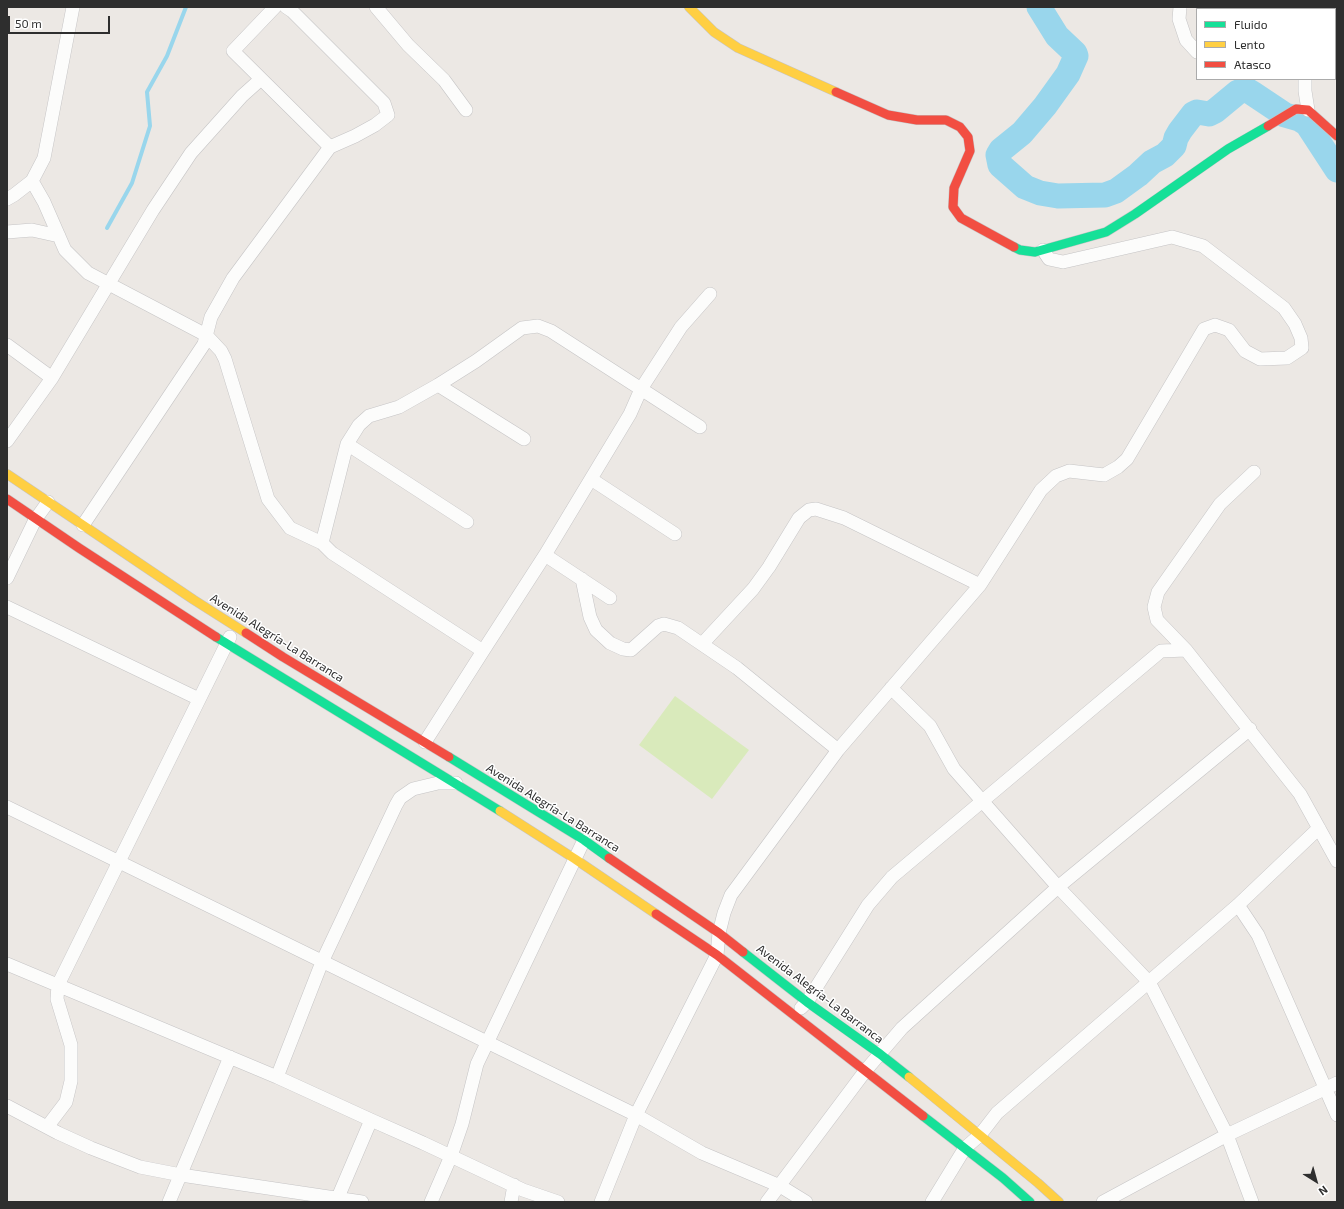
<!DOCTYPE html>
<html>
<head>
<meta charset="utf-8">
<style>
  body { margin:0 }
  #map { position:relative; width:1344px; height:1209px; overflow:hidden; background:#ece8e4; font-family:"Exo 2",sans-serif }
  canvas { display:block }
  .frame { position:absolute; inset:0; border:8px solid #2e2e2e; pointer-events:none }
  .legend { position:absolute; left:1196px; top:8px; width:140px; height:72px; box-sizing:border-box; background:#fff; border:1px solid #ababab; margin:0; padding:5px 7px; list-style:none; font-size:12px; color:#2e2e2e }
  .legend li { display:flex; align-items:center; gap:8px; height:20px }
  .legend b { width:20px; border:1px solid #ababab }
  .north { position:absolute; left:1296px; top:1161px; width:40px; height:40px; -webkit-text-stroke:3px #fff; paint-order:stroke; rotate:143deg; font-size:11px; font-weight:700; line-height:16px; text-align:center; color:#2e2e2e }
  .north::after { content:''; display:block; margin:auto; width:14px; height:18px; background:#2e2e2e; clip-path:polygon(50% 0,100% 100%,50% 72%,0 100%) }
  .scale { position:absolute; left:8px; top:16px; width:102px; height:18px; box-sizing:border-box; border:2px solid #2e2e2e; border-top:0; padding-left:5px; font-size:12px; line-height:14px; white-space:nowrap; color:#2e2e2e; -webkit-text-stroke:3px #fff; paint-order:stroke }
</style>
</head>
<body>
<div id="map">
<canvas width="1344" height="1209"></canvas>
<div class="frame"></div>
<ul class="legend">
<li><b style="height:5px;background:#16e098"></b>Fluido</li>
<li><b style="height:5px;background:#ffcf43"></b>Lento</li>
<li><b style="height:5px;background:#f24e42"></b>Atasco</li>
</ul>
<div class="north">N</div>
<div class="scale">50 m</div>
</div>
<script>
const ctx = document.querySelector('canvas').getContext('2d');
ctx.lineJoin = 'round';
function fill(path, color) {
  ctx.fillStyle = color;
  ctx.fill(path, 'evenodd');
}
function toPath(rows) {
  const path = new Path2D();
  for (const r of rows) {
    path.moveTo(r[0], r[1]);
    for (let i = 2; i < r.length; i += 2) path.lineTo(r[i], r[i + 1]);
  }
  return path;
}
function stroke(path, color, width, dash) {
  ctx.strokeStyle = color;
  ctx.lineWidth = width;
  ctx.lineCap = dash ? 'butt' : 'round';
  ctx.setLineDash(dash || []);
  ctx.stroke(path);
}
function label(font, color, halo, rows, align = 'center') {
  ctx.font = font + ' "Exo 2",sans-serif';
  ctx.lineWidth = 3;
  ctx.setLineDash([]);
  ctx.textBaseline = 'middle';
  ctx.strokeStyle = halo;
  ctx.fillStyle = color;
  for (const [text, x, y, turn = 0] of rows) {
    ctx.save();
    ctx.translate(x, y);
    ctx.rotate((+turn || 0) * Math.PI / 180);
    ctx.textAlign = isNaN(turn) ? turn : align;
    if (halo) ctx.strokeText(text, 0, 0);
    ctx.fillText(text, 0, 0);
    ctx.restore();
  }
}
const pitch = toPath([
  [675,696,749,750,712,799,639,745]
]);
const stream = toPath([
  [1336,168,1337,168],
  [107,228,132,183,150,126,147,92,167,56,186,7]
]);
const river = toPath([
  [1039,7,1057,36,1075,53,1076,56,1068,74,1045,106,1022,133,1001,150,998,155,1000,165,1025,187,1040,193,1058,196,1105,195,1116,191,1138,175,1152,162,1165,155,1174,146,1176,138,1180,131,1193,114,1197,112,1209,114,1215,111,1238,92,1243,90,1247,90,1252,93,1285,115,1299,119,1307,124,1337,170]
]);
const street = toPath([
  [275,7,233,51,330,147],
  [376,7,408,45,444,80,466,110],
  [1180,7,1179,19,1186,40,1197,52],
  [1335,49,1337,46],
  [1305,79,1305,91,1308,110],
  [32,181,44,202,65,250,88,273,206,335,221,351,225,359,268,499,290,528,322,543],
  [7,199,14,195,32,181,44,158,73,7],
  [7,232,32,230,59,236],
  [7,345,52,378,153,210,191,153,242,96,261,79],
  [438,385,524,439],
  [7,441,52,378],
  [347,444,467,522],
  [1254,472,1220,504,1158,592,1154,607,1157,620,1186,650,1300,794,1337,861],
  [591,479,675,534],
  [83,525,204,344,211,317,233,278,330,147,355,136,375,125,388,115,384,103,292,11,286,7],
  [545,555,610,598],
  [7,578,35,520,48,502],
  [582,579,590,617,596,630,610,643,623,649,631,650,658,626,664,624,678,628,737,668,838,750],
  [7,607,199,699],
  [702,644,753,589,769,567,799,518,809,510,816,509,844,518,980,585],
  [483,651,332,553,322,543,347,444,359,425,369,416,399,407,438,385,476,361,522,328,538,326,551,331,700,427],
  [891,688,930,726,954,769,1058,887,1149,982,1227,1135,1252,1202],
  [425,742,483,651,545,555,630,414,641,389,681,327,710,294],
  [7,807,636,1115,702,1153,780,1186,806,1202],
  [1238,905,1258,935,1337,1115],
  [7,964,277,1077,371,1120,423,1143,523,1190,558,1202],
  [801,1008,807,1002,868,905,892,877,1161,651,1186,650],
  [277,1077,322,962,396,805,400,798,413,789,438,783,456,783],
  [7,1106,58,1133,91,1148,140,1167,181,1175,362,1202],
  [47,1127,66,1102,71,1081,71,1045,57,999,58,985,230,637],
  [169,1202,230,1057],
  [336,1202,371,1120],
  [431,1202,451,1156,462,1124,477,1064,584,840],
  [511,1202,514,1185],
  [601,1202,636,1115,717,955,719,933,724,913,731,895,838,750,980,585,1041,490,1056,476,1069,471,1104,475,1118,467,1127,459,1204,329,1215,325,1229,330,1245,351,1260,359,1287,358,1302,348,1301,338,1295,324,1284,308,1203,246,1172,237,1063,262,1049,259,1043,250],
  [767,1202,866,1070,902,1028,1058,887,1250,729],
  [932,1202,965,1148,980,1135,997,1113,1238,905,1319,828],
  [1103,1202,1227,1135,1337,1083]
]);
const fast = toPath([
  [1014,247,1020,250,1035,252,1106,232,1135,214,1228,149,1268,126],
  [216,637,500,811],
  [449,757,584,840,609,858],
  [743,952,807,1002,880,1054,909,1077],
  [923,1116,1003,1178,1030,1202]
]);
const slow = toPath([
  [689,7,714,32,738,48,836,92],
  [7,474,194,600,246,633],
  [500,811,575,859,656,914],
  [909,1077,1038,1183,1059,1202]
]);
const jam = toPath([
  [836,92,888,115,917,120,946,120,960,127,968,137,970,151,954,188,953,207,961,218,1014,247],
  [1268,126,1296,109,1308,110,1337,136],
  [7,499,79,548,216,637],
  [246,633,283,657,449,757],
  [609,858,719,933,743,952],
  [656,914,717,955,923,1116]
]);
const streetNames = [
  ["Avenida Alegría-La Barranca",277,638,32],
  ["Avenida Alegría-La Barranca",553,808,32],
  ["Avenida Alegría-La Barranca",820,994,37]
];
fill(pitch, '#d9eabb');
stroke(stream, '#99d6ec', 4);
stroke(river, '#99d6ec', 25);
stroke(street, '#c5c4c5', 14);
stroke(fast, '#c5c4c5', 10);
stroke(slow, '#c5c4c5', 10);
stroke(jam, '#c5c4c5', 10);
stroke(street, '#fcfcfb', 13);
stroke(fast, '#16e098', 9);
stroke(slow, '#ffcf43', 9);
stroke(jam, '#f24e42', 9);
label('12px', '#2e2e2e', '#fff', streetNames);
</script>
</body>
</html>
